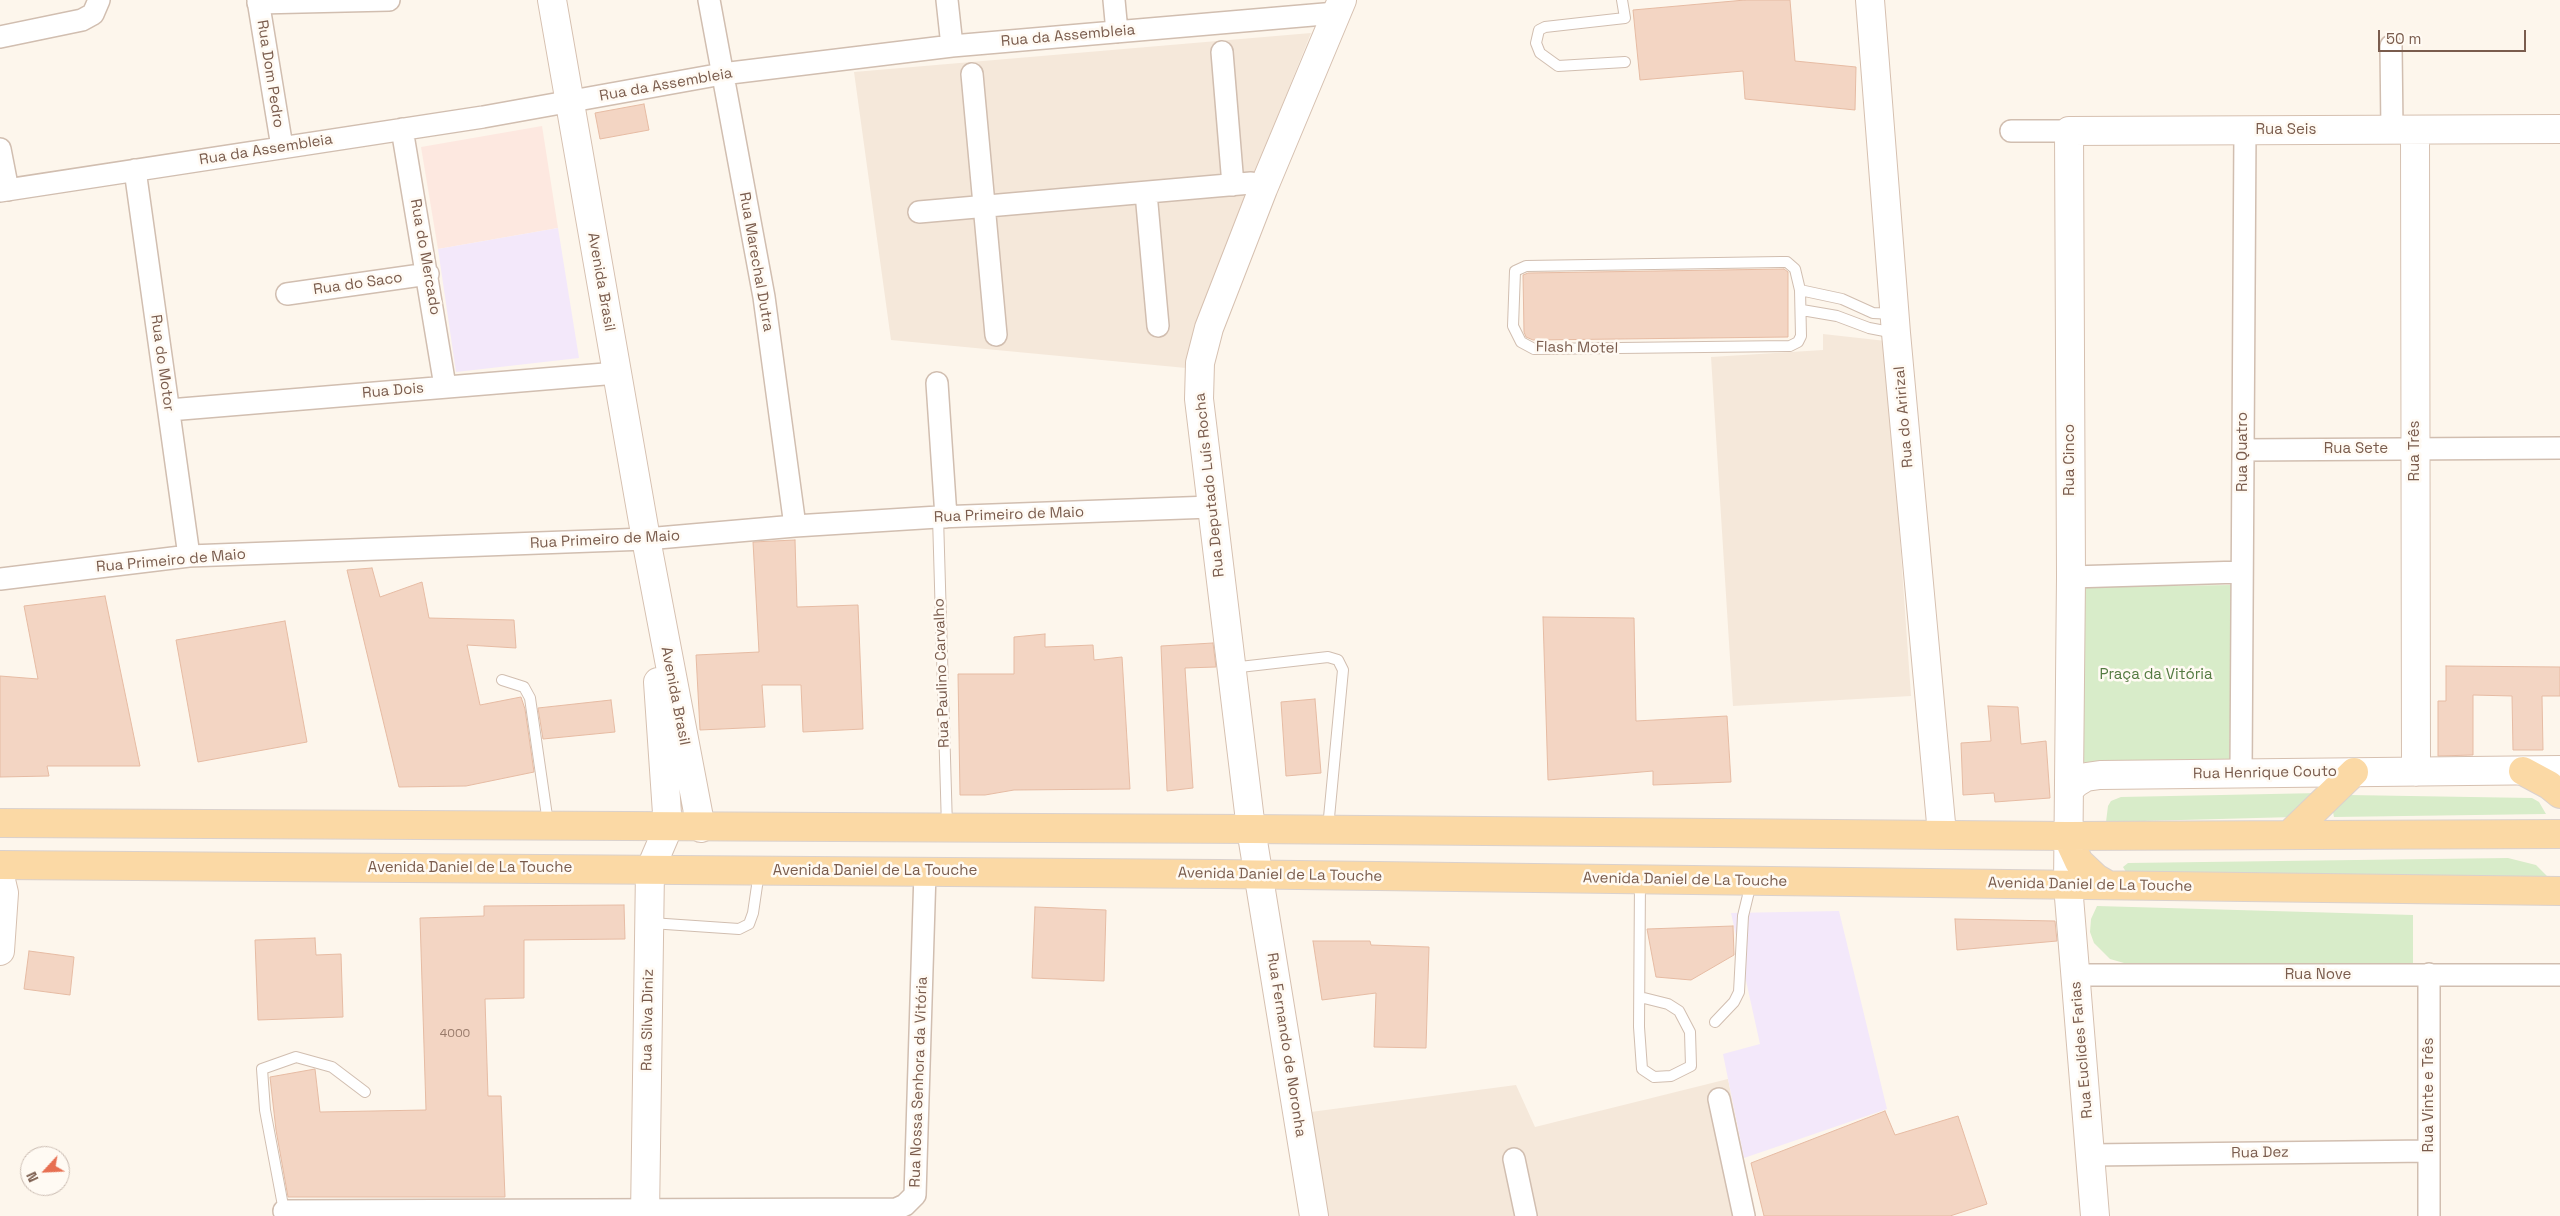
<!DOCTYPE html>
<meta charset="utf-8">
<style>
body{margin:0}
#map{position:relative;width:2560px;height:1216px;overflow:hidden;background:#fdf6ec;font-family:"Space Grotesk",sans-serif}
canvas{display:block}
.north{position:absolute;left:20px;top:1146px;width:50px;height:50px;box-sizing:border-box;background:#fffaf3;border:1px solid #cabbb1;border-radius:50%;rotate:245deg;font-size:14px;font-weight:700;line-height:20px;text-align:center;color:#7a5c4d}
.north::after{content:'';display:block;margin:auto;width:18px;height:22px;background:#e76f51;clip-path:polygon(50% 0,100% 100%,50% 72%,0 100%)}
.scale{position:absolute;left:2378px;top:30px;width:148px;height:22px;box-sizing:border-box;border:2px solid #7a5c4d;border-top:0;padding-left:6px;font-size:15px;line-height:18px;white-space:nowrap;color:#7a5c4d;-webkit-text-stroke:4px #fffaf3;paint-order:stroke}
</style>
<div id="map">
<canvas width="2560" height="1216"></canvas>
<div class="north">N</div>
<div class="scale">50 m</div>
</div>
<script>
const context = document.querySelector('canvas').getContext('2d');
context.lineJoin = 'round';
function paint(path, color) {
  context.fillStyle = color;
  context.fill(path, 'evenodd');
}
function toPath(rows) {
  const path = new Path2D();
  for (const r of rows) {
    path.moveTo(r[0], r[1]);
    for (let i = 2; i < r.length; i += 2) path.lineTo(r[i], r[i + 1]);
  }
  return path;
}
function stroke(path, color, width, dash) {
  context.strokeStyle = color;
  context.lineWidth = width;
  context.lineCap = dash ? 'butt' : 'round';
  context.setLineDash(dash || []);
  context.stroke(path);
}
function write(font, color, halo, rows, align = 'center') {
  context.font = font + ' "Space Grotesk",sans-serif';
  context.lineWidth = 5;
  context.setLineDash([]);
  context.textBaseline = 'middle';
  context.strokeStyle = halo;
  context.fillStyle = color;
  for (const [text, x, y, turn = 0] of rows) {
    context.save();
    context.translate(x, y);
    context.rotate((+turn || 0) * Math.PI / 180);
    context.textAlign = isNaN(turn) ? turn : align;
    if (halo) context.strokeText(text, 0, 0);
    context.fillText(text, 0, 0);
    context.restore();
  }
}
const residential = toPath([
 [1311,33,1251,183,1190,348,1186,368,891,340,854,72],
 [1823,334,1886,341,1911,696,1733,706,1711,357,1823,350],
 [1728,1079,1755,1216,1320,1216,1303,1113,1516,1085,1535,1127]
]);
const commercial = toPath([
 [542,126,558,228,438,249,421,147]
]);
const education = toPath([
 [558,228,579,358,456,372,438,249],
 [1839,911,1887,1109,1744,1158,1723,1054,1760,1044,1731,913]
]);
const green = toPath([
 [2233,585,2229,764,2081,762,2079,587],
 [2321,793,2294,817,2106,822,2108,806,2111,801,2121,797],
 [2349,795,2532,798,2539,802,2546,814,2334,817,2333,812],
 [2508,858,2536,865,2550,879,2126,872,2123,867,2128,863],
 [2097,906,2413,915,2413,964,2124,963,2110,959,2094,943,2090,932,2091,919]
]);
const building = toPath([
 [1745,0,1790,0,1795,61,1856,67,1855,110,1745,99,1743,71,1640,80,1633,10,1745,0],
 [644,104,649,130,600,139,595,113,644,104],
 [1784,269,1788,272,1788,337,1533,340,1526,337,1524,332,1523,275,1528,273,1784,269],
 [795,540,797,607,858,605,863,729,803,732,801,685,762,685,765,727,700,730,696,655,759,652,753,542,795,540],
 [372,568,380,597,422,582,429,618,514,620,516,648,467,645,480,705,521,697,525,709,534,772,466,786,399,787,347,570,372,568],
 [105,596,140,766,47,766,49,776,0,777,0,676,38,679,24,606,105,596],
 [1543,617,1634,618,1636,721,1727,716,1731,782,1653,785,1653,771,1548,780,1543,617],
 [285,621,307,742,198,762,176,640,285,621],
 [1045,634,1045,647,1093,645,1094,660,1122,657,1130,789,1014,790,985,795,960,795,958,674,1014,674,1014,637,1045,634],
 [1213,643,1216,667,1185,668,1193,788,1167,791,1161,646,1213,643],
 [2446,666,2560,667,2560,696,2542,696,2543,750,2513,750,2512,696,2473,695,2473,755,2438,756,2438,701,2446,701,2446,666],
 [1315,699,1321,773,1286,776,1281,702,1315,699],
 [611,700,615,732,543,739,538,708,611,700],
 [1988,706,2018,707,2021,744,2046,741,2050,798,1995,802,1994,793,1963,795,1961,743,1991,741,1988,706],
 [624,905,625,939,524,940,524,998,485,999,488,1096,501,1096,505,1197,288,1197,276,1130,270,1077,315,1069,320,1112,426,1110,420,918,484,916,484,906,624,905],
 [1035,907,1106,910,1104,981,1032,978,1035,907],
 [1955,919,2055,921,2057,941,1957,950,1955,919],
 [1733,926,1734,955,1691,980,1656,977,1647,929,1733,926],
 [315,938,316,955,341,954,343,1017,258,1020,255,940,315,938],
 [1313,941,1370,941,1371,945,1429,947,1426,1048,1374,1047,1376,993,1322,1000,1313,941],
 [29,951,74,957,70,995,24,989,29,951],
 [1885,1111,1895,1135,1958,1116,1987,1204,1950,1216,1764,1216,1751,1163,1885,1111]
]);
const lane = toPath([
 [1622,0,1625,18,1545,27,1539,30,1536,43,1540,53,1558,66,1625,62],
 [1781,262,1787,262,1795,269,1800,290,1801,336,1798,342,1790,346,1534,349,1521,342,1513,326,1515,271,1526,266,1781,262],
 [1800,290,1842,299,1873,313,1894,314],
 [1802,310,1837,316,1869,328,1895,333],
 [938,517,947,827],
 [1231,668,1328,657,1338,660,1343,670,1328,828],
 [502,680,524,687,530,698,548,823],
 [651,923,739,929,749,924,753,913,759,872],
 [1640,997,1668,1004,1679,1011,1690,1032,1691,1066,1671,1076,1654,1077,1642,1069,1639,1027,1640,880],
 [1715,1022,1734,1002,1739,992,1743,916,1751,883],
 [284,1211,265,1110,262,1069,296,1057,332,1067,365,1092]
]);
const street = toPath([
 [258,0,282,147],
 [709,0,764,297,795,526],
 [947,0,952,46],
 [1114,0,1117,32],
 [258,3,389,0],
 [0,37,82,20,93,14,99,0],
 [2391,46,2392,130],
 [1222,52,1233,185],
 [972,74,996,335],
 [402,129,445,386],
 [2011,131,2069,131],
 [0,149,8,190],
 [135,170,189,556],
 [0,191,483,117,722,74,952,46,1336,13],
 [1146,193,1158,326],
 [919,212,1251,183,1263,189],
 [287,294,428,274],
 [937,383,946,517],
 [169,410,617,373],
 [2243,450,2560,448],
 [2071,577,2242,572],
 [0,579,189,556,646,539,795,526,938,517,1211,507],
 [2241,773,2245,130],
 [2429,974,2429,1216],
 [2075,975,2560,975],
 [1719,1099,1744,1216],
 [2090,1155,2429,1151],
 [1514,1159,1526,1216],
 [284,1211,896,1209,905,1205,915,1195,925,872]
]);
const secondary = toPath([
 [552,0,646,539,701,828],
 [1870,0,1896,333,1942,834],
 [2415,130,2416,772],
 [2069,790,2076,783,2086,777,2100,775,2560,770],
 [0,876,4,893,0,951],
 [645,1216,650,870,668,828,658,682],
 [1314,1216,1251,829,1199,399,1200,363,1209,328,1263,189,1342,0],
 [2095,1216,2068,885,2071,577,2069,131,2560,129]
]);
const primary = toPath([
 [2523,771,2549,785,2560,794],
 [0,823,1251,829,2067,836,2560,834],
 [2290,834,2354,772],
 [2067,836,2079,862,2096,878,2108,885],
 [0,865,1219,874,2560,891]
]);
const numberNames = [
 ["4000",455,1034]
];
const streetNames = [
 ["Rua da Assembleia",1068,36,-5],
 ["Rua Dom Pedro",270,74,81],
 ["Rua da Assembleia",666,85,-10],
 ["Rua Seis",2286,130],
 ["Rua da Assembleia",266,150,-9],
 ["Rua do Mercado",425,257,80],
 ["Rua Marechal Dutra",756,262,80],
 ["Avenida Brasil",601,282,80],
 ["Rua do Saco",358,284,-8],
 ["Flash Motel",1577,348,1],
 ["Rua do Motor",162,363,82],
 ["Rua Dois",393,391,-5],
 ["Rua do Aririzal",1904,417,-95],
 ["Rua Sete",2356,449],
 ["Rua Três",2415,451,-90],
 ["Rua Quatro",2243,452,-90],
 ["Rua Cinco",2070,460,-90],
 ["Rua Deputado Luís Rocha",1210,485,-96],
 ["Rua Primeiro de Maio",1009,515,-2],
 ["Rua Primeiro de Maio",605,540,-3],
 ["Rua Primeiro de Maio",171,561,-5],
 ["Rua Paulino Carvalho",942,673,-92],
 ["Avenida Brasil",675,696,79],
 ["Rua Henrique Couto",2265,773,-1],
 ["Avenida Daniel de La Touche",470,868],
 ["Avenida Daniel de La Touche",875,871],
 ["Avenida Daniel de La Touche",1280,875,1],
 ["Avenida Daniel de La Touche",1685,880,1],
 ["Avenida Daniel de La Touche",2090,885,1],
 ["Rua Nove",2318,975],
 ["Rua Silva Diniz",648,1020,-89],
 ["Rua Fernando de Noronha",1286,1045,81],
 ["Rua Euclídes Farias",2082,1050,-95],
 ["Rua Nossa Senhora da Vitória",919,1082,-88],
 ["Rua Vinte e Três",2429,1095,-90],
 ["Rua Dez",2260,1153,-1]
];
const parkNames = [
 ["Praça da Vitória",2156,675]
];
paint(residential, '#f5e8da');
paint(commercial, '#fde8e0');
paint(education, '#f3e8fa');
paint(green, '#d8ecc9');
paint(building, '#f3d5c3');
stroke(building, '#e6bba3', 1);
stroke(lane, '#d1beb0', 12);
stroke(street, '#d1beb0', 24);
stroke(secondary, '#d6c0b0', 30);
stroke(primary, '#dad1cd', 30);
stroke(lane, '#fff', 10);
stroke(street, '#fff', 21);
stroke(secondary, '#fff', 28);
stroke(primary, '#fbd9a5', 28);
write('12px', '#987a6a', null, numberNames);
write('15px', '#7a5c4d', '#fffaf3', streetNames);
write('15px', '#537a41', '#fffaf3', parkNames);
</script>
